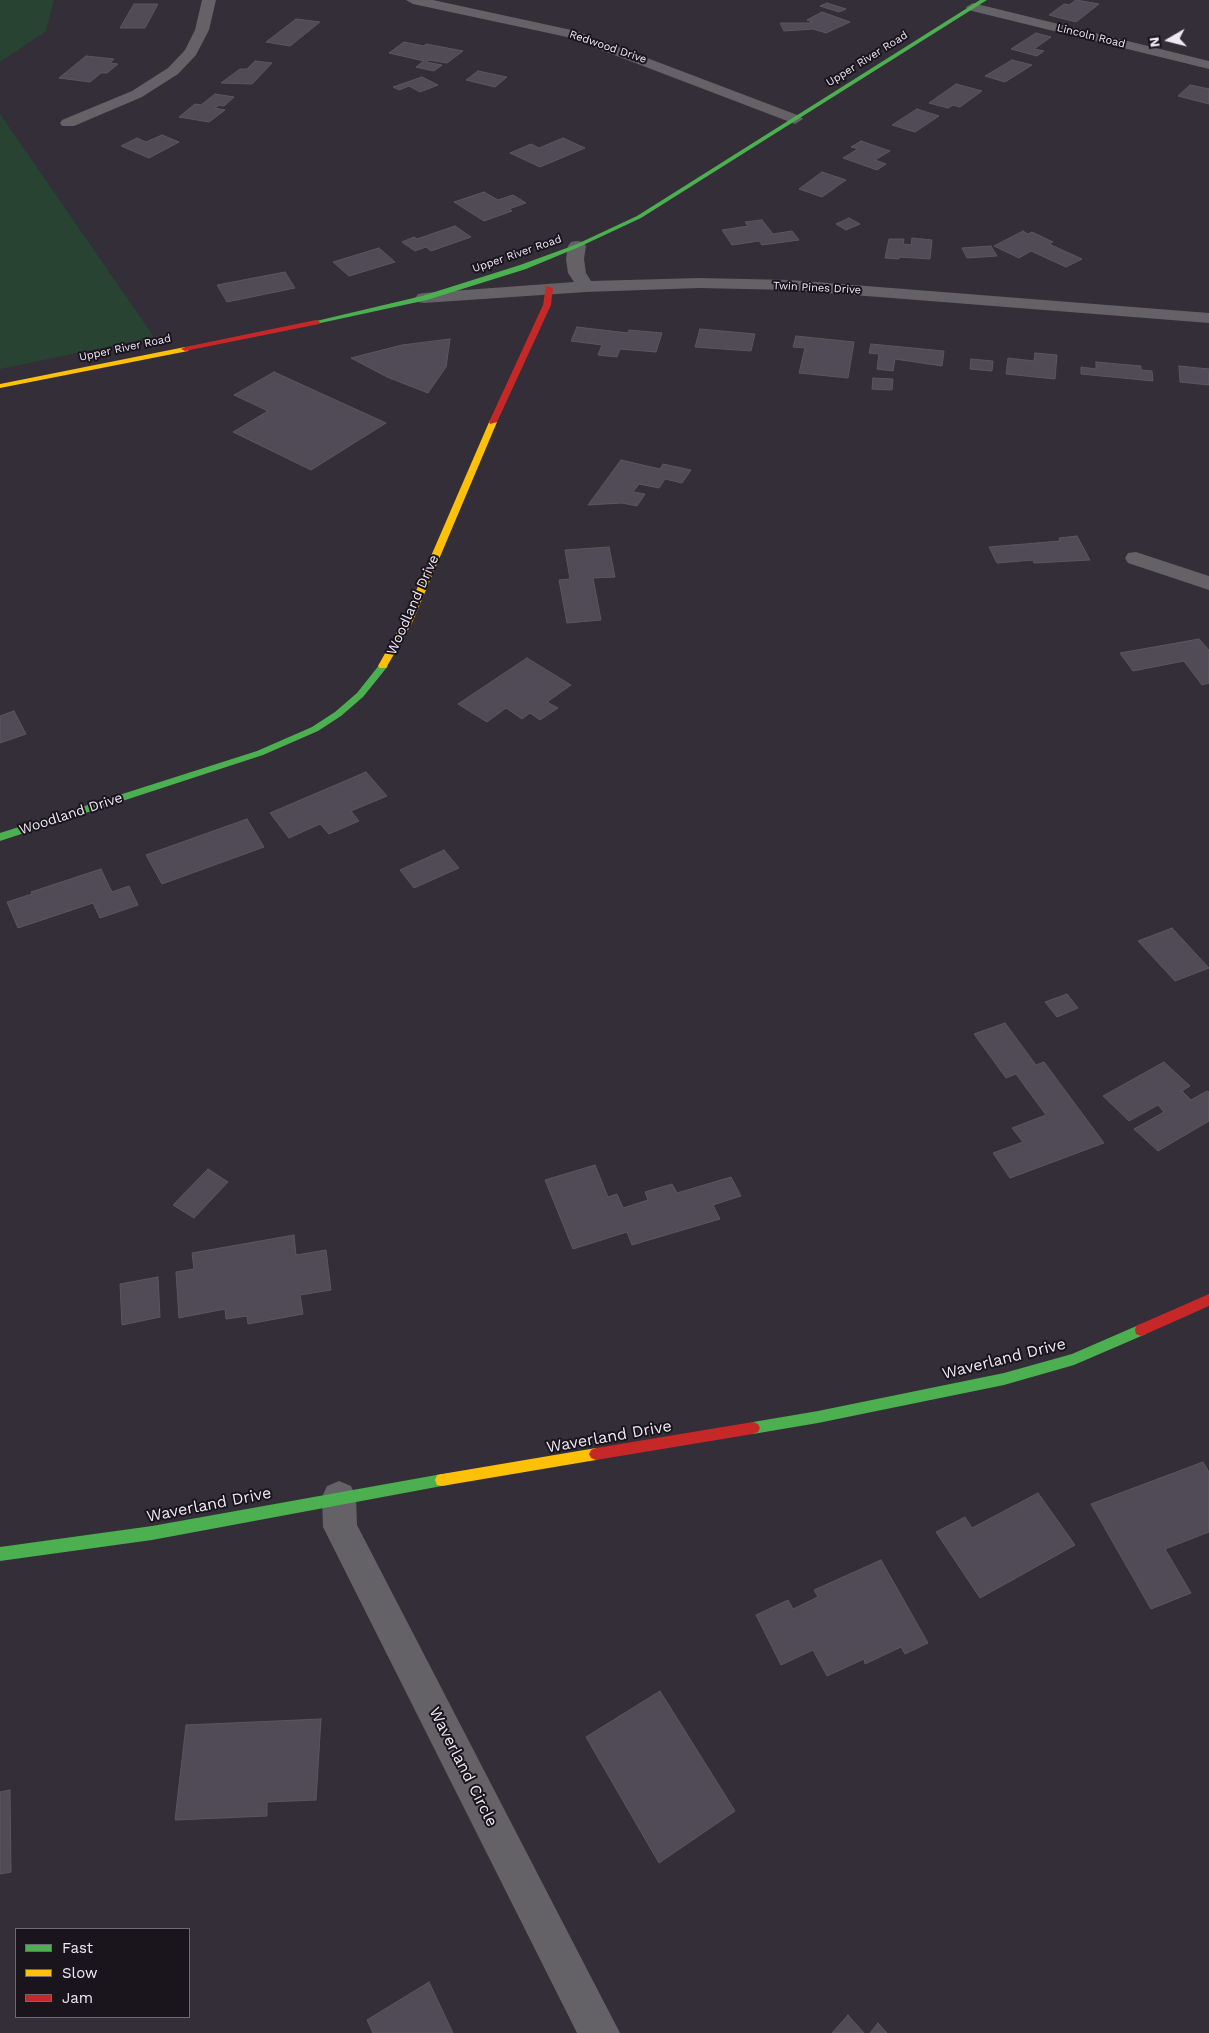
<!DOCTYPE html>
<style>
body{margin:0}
#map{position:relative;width:1209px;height:2033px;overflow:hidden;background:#332e38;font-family:"Work Sans",sans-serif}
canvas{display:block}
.legend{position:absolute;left:15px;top:1928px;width:175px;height:90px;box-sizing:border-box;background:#1a151d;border:1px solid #6f6973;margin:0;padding:6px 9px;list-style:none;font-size:15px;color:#efe8f5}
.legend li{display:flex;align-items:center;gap:10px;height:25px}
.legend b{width:25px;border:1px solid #6f6973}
.north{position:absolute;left:1144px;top:15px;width:50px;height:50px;-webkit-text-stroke:4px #1a151d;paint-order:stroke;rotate:262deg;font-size:14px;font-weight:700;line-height:20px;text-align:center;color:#efe8f5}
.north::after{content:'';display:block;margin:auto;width:18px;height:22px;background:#efe8f5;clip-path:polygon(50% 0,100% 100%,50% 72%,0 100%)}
</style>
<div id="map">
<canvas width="1209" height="2033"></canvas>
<ul class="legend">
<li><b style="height:6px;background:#4caf50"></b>Fast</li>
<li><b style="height:6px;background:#ffc107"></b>Slow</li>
<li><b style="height:6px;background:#c62828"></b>Jam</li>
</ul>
<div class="north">N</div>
</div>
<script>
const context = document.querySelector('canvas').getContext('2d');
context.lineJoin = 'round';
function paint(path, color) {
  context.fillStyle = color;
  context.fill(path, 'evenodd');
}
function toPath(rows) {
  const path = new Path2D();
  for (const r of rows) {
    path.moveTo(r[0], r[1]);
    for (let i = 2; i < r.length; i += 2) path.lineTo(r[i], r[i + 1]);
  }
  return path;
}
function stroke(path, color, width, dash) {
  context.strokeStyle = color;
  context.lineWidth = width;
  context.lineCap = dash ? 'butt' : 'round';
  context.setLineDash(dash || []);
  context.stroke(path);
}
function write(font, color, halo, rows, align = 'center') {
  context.font = font + ' "Work Sans",sans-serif';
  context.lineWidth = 4;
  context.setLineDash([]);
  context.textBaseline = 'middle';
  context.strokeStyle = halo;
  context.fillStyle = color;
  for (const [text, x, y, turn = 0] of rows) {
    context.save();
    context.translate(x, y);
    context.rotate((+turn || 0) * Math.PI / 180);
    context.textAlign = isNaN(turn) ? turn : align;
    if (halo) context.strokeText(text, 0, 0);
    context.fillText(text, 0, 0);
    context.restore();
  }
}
const green = toPath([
 [0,0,54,0,46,31,0,62],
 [0,114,154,337,0,369]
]);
const building = toPath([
 [1076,0,1099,4,1076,22,1049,15,1064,4,1069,5,1076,0],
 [827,3,846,9,839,12,820,6,827,3],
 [134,4,158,4,145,28,120,28,134,4],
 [822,12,850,22,826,33,813,29,784,31,780,23,809,23,813,22,807,20,822,12],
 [296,19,320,22,290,46,266,42,296,19],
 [1036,33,1051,37,1034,49,1044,51,1037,56,1011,49,1036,33],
 [404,42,424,46,426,44,463,51,447,63,429,60,426,62,442,65,434,71,416,67,424,61,389,53,404,42],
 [86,56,114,59,110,63,118,64,107,73,101,73,90,82,59,78,86,56],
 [1012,60,1032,65,1005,82,985,76,1012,60],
 [255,61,272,63,252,84,221,83,240,69,247,69,255,61],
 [478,71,507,77,495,87,466,80,478,71],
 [422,77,438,85,420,92,409,86,399,90,393,87,422,77],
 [956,84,982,91,960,107,953,105,948,108,929,103,956,84],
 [1190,85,1209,89,1209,104,1178,96,1190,85],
 [215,94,234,97,224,106,219,105,215,108,225,110,209,122,179,117,195,104,201,105,215,94],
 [917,109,939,116,915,132,892,125,917,109],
 [162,135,179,142,149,158,121,146,137,138,146,142,162,135],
 [563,138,585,148,540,167,510,153,531,144,539,148,563,138],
 [861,141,890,151,875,160,886,164,877,170,843,158,858,149,851,147,861,141],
 [822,172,846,180,822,197,799,189,822,172],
 [484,192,498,200,513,195,526,203,509,209,512,211,484,221,454,202,484,192],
 [849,218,860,224,846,230,836,224,849,218],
 [762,220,773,234,792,231,799,240,762,245,759,241,732,245,722,230,748,226,745,222,762,220],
 [455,226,471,237,431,251,426,247,415,251,402,242,414,237,417,239,455,226],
 [1023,231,1028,234,1032,232,1053,242,1049,244,1082,259,1066,267,1031,251,1019,258,994,246,1023,231],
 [912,238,932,240,930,259,899,257,899,259,885,258,889,239,904,239,903,244,911,245,912,238],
 [991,246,997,256,967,258,962,248,991,246],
 [379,248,395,262,349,276,333,262,379,248],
 [285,272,295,288,227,302,217,285,285,272],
 [577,327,628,333,629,330,662,333,656,352,620,349,617,357,598,355,602,345,571,341,577,327],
 [700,329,755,334,751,351,695,347,700,329],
 [796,336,854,342,848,378,799,373,805,348,793,347,796,336],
 [450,339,446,367,428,393,387,377,351,358,402,345,450,339],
 [871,344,944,351,942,366,895,359,893,371,877,369,879,354,869,353,871,344],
 [1035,353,1057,355,1055,379,1006,374,1008,358,1034,361,1035,353],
 [971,359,993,361,992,371,970,369,971,359],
 [1096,362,1141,366,1141,370,1152,371,1153,381,1081,374,1081,367,1096,369,1096,362],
 [1179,366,1209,369,1209,385,1180,382,1179,366],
 [274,372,386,423,311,470,233,432,268,411,234,395,274,372],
 [873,378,893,379,892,390,872,389,873,378],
 [621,460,660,469,663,464,691,470,682,483,665,479,659,488,639,484,633,492,645,494,637,506,622,503,588,505,621,460],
 [1077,536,1090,560,1034,563,1033,560,997,563,989,547,1060,541,1059,538,1077,536],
 [609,547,615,577,593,578,601,620,567,623,559,580,570,579,565,550,609,547],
 [1199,639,1209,650,1209,683,1202,685,1184,661,1133,671,1120,653,1199,639],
 [527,658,571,685,547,702,558,708,540,720,530,713,522,719,506,708,487,722,458,704,527,658],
 [14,711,26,734,0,743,0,716,14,711],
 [366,772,387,796,351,811,359,821,329,834,320,824,289,838,270,813,366,772],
 [247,819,264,847,162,884,146,855,247,819],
 [444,850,459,868,414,888,400,870,444,850],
 [101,869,112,892,129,886,138,905,100,918,93,903,18,928,7,902,32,894,31,892,101,869],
 [1172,928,1209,968,1175,981,1138,941,1172,928],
 [1067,994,1078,1008,1057,1017,1045,1002,1067,994],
 [1005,1023,1036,1065,1044,1062,1104,1143,1010,1178,993,1153,1023,1142,1012,1128,1046,1115,1016,1074,1006,1078,974,1034,1005,1023],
 [1164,1062,1190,1086,1182,1091,1191,1100,1207,1091,1209,1092,1209,1121,1158,1151,1134,1129,1164,1112,1158,1105,1129,1121,1103,1096,1164,1062],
 [595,1165,608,1197,617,1194,623,1208,648,1200,645,1192,672,1184,677,1193,731,1177,741,1196,713,1205,720,1219,632,1245,627,1232,573,1249,545,1180,595,1165],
 [208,1169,228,1182,194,1218,173,1205,208,1169],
 [294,1235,296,1255,326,1250,331,1290,300,1295,303,1314,248,1324,247,1316,226,1319,225,1309,179,1318,176,1272,194,1269,192,1253,294,1235],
 [158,1277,160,1317,122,1325,120,1284,158,1277],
 [1203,1462,1209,1472,1209,1532,1165,1549,1191,1593,1151,1609,1091,1504,1203,1462],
 [1038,1493,1075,1545,980,1598,936,1532,965,1517,972,1528,1038,1493],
 [881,1560,928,1643,905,1654,901,1647,865,1664,864,1659,827,1676,813,1650,781,1665,756,1615,788,1600,793,1609,818,1597,814,1590,881,1560],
 [660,1691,735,1811,659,1863,586,1737,660,1691],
 [321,1719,316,1800,267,1802,267,1816,175,1820,186,1725,321,1719],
 [10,1790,11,1872,0,1874,0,1792,10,1790],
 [429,1982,453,2033,373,2033,367,2020,429,1982],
 [848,2015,864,2033,832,2033,848,2015],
 [878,2023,887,2033,870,2033,878,2023]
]);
const street = toPath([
 [202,0,216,0,209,30,196,55,178,74,142,97,74,126,62,126,60,123,62,120,132,91,168,68,185,50,195,30,202,0],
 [406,0,433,0,576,31,800,116,803,119,795,124,790,122,567,37,413,4,406,0],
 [973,3,1209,61,1209,69,968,10,966,7,973,3],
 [577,241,583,242,586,246,584,259,586,273,591,281,699,278,790,280,1209,313,1209,323,790,290,699,288,586,292,424,303,418,302,415,298,418,294,424,293,574,282,568,273,566,259,568,246,571,242,577,241],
 [1136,552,1209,576,1209,590,1128,563,1125,558,1128,553,1136,552],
 [339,1481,351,1486,356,1497,357,1525,620,2033,577,2033,323,1527,322,1497,327,1486,339,1481]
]);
const fast = toPath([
 [980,0,987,0,641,218,579,247,526,269,427,300,316,324,312,322,422,296,520,265,575,245,637,216,980,0],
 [383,663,388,666,363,697,341,716,318,731,263,755,0,841,0,833,257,751,312,727,335,712,357,693,380,664,383,663],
 [1141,1324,1146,1326,1147,1330,1146,1334,1074,1365,1004,1385,818,1423,753,1434,748,1432,746,1428,748,1424,753,1422,818,1411,1004,1373,1072,1354,1141,1324],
 [442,1474,447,1475,449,1480,447,1485,442,1486,152,1540,0,1561,0,1547,152,1526,442,1474]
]);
const slow = toPath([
 [185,347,189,349,188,351,0,388,0,384,185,347],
 [490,420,497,422,412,623,386,668,380,668,378,666,402,623,490,420],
 [596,1448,601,1450,603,1454,601,1458,596,1460,442,1486,437,1485,435,1480,437,1475,442,1474,596,1448]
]);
const jam = toPath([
 [546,286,553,288,551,305,497,422,490,424,489,422,543,305,546,286],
 [316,320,320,322,319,324,185,351,181,349,185,347,316,320],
 [1209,1294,1209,1306,1146,1334,1141,1336,1136,1334,1135,1330,1136,1326,1209,1294],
 [753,1422,758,1424,760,1428,758,1432,753,1434,596,1460,591,1458,589,1454,591,1450,596,1448,753,1422]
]);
const farStreetnames = [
 ["Lincoln Road",1091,36,14],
 ["Redwood Drive",608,47,19],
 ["Upper River Road",867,59,-32],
 ["Upper River Road",517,254,-19],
 ["Twin Pines Drive",817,288,3],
 ["Upper River Road",125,348,-12]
];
const streetNames = [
 ["Woodland Drive",413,605,-66],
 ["Woodland Drive",71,814,-18]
];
const nearStreetnames = [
 ["Waverland Drive",1004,1359,-14],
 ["Waverland Drive",609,1437,-10],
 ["Waverland Drive",209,1505,-11],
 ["Waverland Circle",463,1767,63]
];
paint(green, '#284332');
paint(building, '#514a57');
stroke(building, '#5b5760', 1);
paint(street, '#646266');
paint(fast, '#4caf50');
paint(slow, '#ffc107');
paint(jam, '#c62828');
write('11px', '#efe8f5', '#1a151d', farStreetnames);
write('14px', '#efe8f5', '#1a151d', streetNames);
write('16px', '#efe8f5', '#1a151d', nearStreetnames);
</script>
